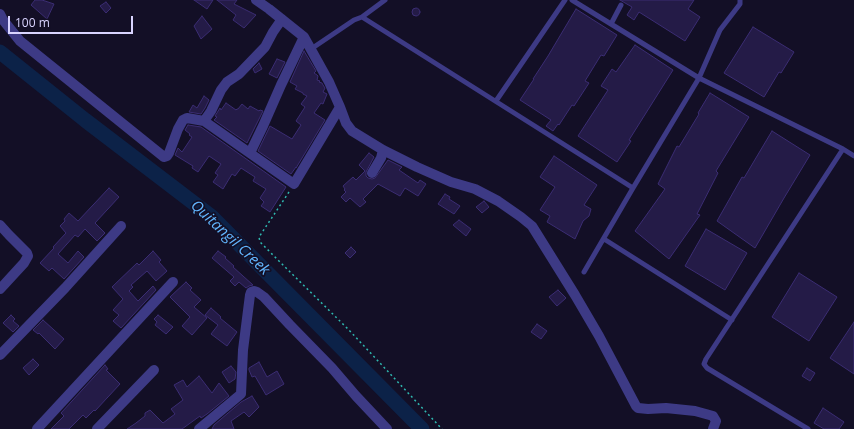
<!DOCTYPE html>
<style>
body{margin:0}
#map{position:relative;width:854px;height:429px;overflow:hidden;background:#130f26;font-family:"Open Sans",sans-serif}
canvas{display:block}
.scale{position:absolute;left:8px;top:16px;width:125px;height:18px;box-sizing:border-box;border:2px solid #d9d4ff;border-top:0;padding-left:5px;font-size:12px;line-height:14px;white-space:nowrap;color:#d9d4ff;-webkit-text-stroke:3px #130f26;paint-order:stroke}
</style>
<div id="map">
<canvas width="854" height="429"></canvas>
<div class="scale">100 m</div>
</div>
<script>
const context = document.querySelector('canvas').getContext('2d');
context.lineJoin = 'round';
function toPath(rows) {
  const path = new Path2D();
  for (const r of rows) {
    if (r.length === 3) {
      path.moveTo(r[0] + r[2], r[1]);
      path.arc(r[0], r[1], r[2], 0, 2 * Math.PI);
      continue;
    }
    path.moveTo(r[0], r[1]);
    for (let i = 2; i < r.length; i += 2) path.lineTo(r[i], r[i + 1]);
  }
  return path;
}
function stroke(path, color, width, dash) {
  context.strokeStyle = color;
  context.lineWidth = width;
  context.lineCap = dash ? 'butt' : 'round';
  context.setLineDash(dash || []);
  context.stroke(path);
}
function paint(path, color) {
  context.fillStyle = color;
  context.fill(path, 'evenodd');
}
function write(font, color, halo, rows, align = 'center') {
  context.font = font + ' "Open Sans",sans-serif';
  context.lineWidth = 3.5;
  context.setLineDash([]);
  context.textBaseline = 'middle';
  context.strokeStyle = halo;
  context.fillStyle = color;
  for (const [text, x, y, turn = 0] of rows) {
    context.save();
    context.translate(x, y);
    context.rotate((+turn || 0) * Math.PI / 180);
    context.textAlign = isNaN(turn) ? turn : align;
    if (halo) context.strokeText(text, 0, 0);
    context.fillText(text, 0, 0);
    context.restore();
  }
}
const river = toPath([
 [0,52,85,120,212,217,422,429]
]);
const building = toPath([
 [35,0,42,0,54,4,47,19,31,5,35,0],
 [194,0,213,0,207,9,194,0],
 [217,0,237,0,234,4,256,15,244,28,233,20,236,15,217,0],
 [620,0,694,0,688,9,700,17,685,41,639,12,634,20,627,15,632,7,620,0],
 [106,2,111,8,106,13,100,6,106,2],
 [416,12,4],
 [576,9,617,35,604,56,601,55,585,81,589,83,574,106,572,105,559,125,558,124,553,131,546,126,551,120,520,100,534,79,533,79,548,56,576,9],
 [202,16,212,29,201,39,194,26,202,16],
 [753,27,794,52,781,73,779,72,764,97,724,73,753,27],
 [635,45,673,70,629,140,631,141,617,162,578,136,608,90,601,86,612,69,616,72,635,45],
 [304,51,316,71,314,73,317,75,318,76,317,80,320,81,319,82,322,83,323,85,325,88,323,92,327,94,323,104,321,103,314,113,325,120,296,168,296,167,291,174,258,151,270,126,292,139,301,125,296,121,305,107,301,104,307,96,303,94,303,93,295,89,297,86,290,82,304,51],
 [277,59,285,62,277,78,269,74,277,59],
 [259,63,262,69,255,73,253,69,259,63],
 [710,93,749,117,716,171,718,173,697,214,700,215,669,259,635,231,665,189,658,184,677,146,679,147,699,114,698,113,710,93],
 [204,96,209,100,205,108,201,114,189,112,193,105,197,108,204,96],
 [226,103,236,110,237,109,238,109,242,104,248,109,250,106,259,111,260,110,263,111,247,143,214,120,217,117,215,116,220,108,221,110,226,103],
 [188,125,201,127,286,187,270,212,261,206,264,202,260,198,266,189,253,181,255,177,241,168,235,176,232,174,223,189,213,182,218,175,215,173,221,164,209,156,198,172,192,168,193,166,175,155,178,148,182,152,192,137,189,135,190,134,185,130,188,125],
 [772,131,810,155,784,198,755,248,717,221,742,177,744,178,772,131],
 [369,153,374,157,366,172,366,176,368,178,372,179,375,178,388,160,402,167,399,170,418,183,420,180,426,184,418,196,405,188,400,196,378,184,363,199,366,202,360,207,350,198,346,202,341,197,346,192,344,190,345,189,343,186,353,177,356,180,365,171,359,165,369,153],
 [554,156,597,185,584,205,591,209,589,216,583,221,575,239,547,222,550,216,540,210,555,187,540,177,554,156],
 [109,188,119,197,95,223,105,233,97,241,85,229,78,237,75,235,58,254,68,263,78,251,84,257,64,279,52,268,49,271,40,263,54,248,53,247,66,233,60,226,65,221,64,219,69,213,78,221,109,188],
 [445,194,450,197,449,199,460,206,454,214,438,204,445,194],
 [484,201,489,207,482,213,476,207,484,201],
 [459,220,471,229,466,236,453,225,459,220],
 [706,229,747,253,725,290,685,266,706,229],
 [351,247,356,252,350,258,345,253,351,247],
 [153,251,161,260,159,262,167,271,156,281,147,271,131,285,133,287,129,291,138,301,153,286,156,290,121,328,113,321,119,315,113,310,123,299,112,287,137,263,139,265,153,251],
 [218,251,226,257,225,258,234,266,233,267,253,285,249,286,246,288,239,282,235,286,230,281,234,277,212,258,218,251],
 [799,273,837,297,809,341,772,317,799,273],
 [186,282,192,288,190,290,201,300,194,307,207,318,192,335,182,326,190,317,170,297,186,282],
 [558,290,566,298,557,306,549,297,558,290],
 [211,308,221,317,220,318,237,332,227,346,211,334,218,325,205,315,211,308],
 [11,315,15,319,13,321,19,326,13,332,3,323,11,315],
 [158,315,173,327,166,334,155,325,157,322,154,319,158,315],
 [43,320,64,339,55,349,39,333,38,334,33,330,43,320],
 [854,322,854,374,830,358,854,322],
 [537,324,547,331,541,339,531,332,537,324],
 [33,359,39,365,29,375,23,368,33,359],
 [259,362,267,377,277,371,284,384,266,395,255,376,252,377,249,370,249,368,259,362],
 [105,365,108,369,106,370,120,384,95,411,94,410,86,418,83,415,69,429,51,429,64,416,61,413,105,365],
 [231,366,236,372,235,379,229,383,222,372,231,366],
 [807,368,815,373,810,381,802,376,807,368],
 [199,376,212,393,219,383,229,396,207,414,201,418,200,416,182,429,127,429,136,423,145,416,145,413,150,410,163,423,175,414,171,409,183,400,174,385,183,380,187,387,199,376],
 [252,396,259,407,249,417,244,412,231,421,234,429,212,429,214,425,241,402,252,396],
 [823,408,844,422,839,429,824,429,814,423,823,408]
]);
const path = toPath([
 [289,192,259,237,260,242,284,266,348,329,442,429]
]);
const service = toPath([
 [572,0,611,24,699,78,843,149,854,156],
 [362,17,385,0],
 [611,24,621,5],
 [311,49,354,20,362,17,633,188],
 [496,101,565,0],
 [604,239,732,320],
 [584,272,633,188,699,78,720,30,740,4,740,0],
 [808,429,707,368,704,364,706,359,843,149]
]);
const minor = toPath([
 [256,0,269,9,304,37,329,82,340,107,346,123,352,131,383,150,417,167,451,182,475,189,498,201,521,217,532,226,575,295,599,336,636,406,638,408,648,409,666,408,695,411,713,416,716,421,713,429],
 [0,14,3,20,20,41,164,157,167,156,169,153,178,129,183,120,187,118,204,121],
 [282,19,273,32,265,47,239,74,227,82,221,90,211,111,204,121,294,184,340,107],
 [250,153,263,126,281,85,304,37],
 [372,173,381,158,383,150],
 [0,225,9,235,27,253,28,256,24,263,0,289],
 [0,355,65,288,121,226],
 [37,429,173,282],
 [97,429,154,370],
 [199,429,241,394,243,350,250,295,251,292,254,291,257,292,264,297,290,325,332,368,356,396,387,429]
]);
const waterNames = [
 ["Quitangil Creek",230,238,43]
];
stroke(river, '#0c2248', 15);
paint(building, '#241b47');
stroke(building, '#3b2d73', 1);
stroke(path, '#2fb8b0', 1.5, [2, 3]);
stroke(service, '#3d3a85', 5);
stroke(minor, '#3d3a85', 10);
write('italic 15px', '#62b6ff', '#130f26', waterNames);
</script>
